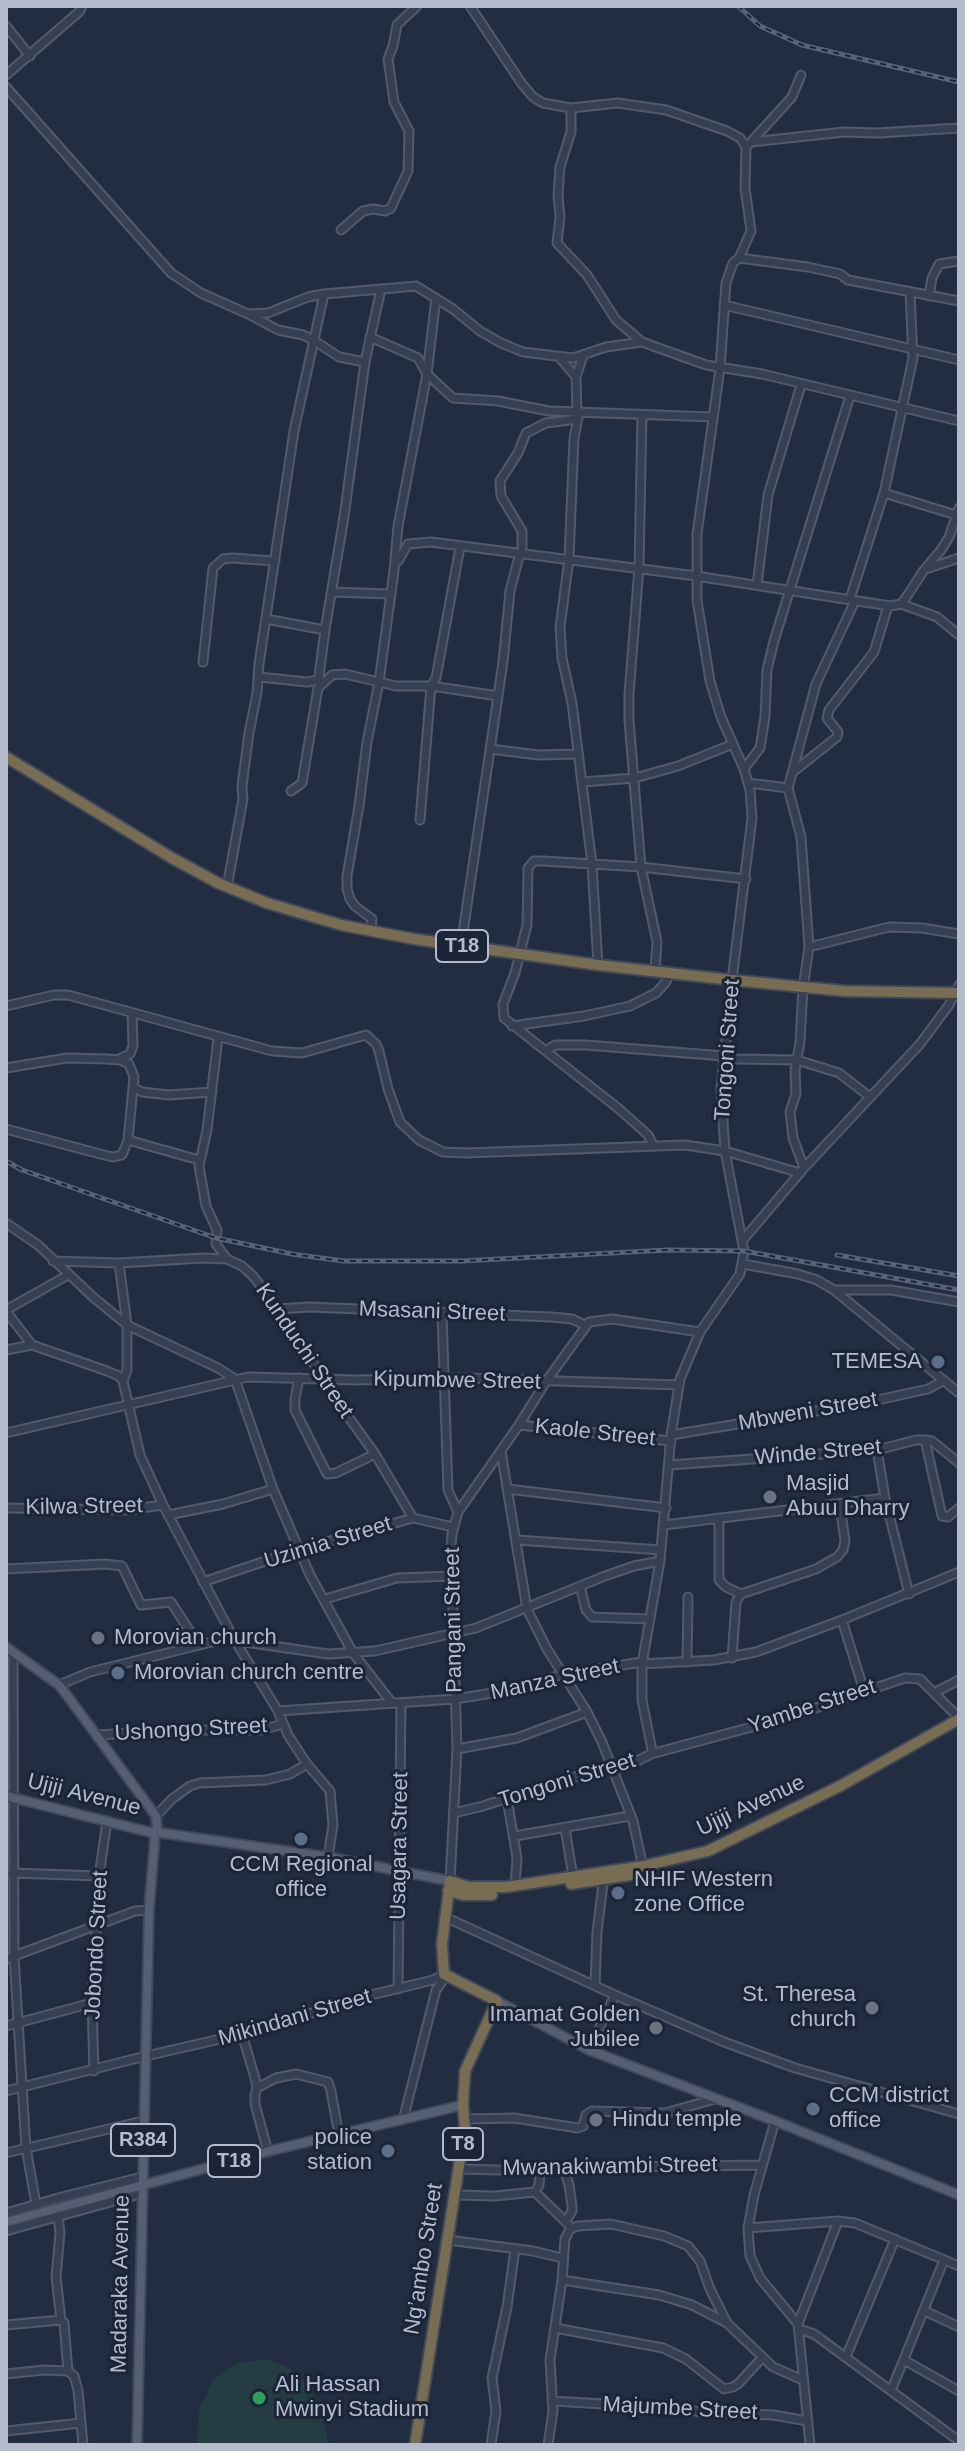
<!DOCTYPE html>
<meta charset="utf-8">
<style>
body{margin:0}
#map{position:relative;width:965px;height:2451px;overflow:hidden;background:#222d42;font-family:Helvetica,sans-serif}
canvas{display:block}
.frame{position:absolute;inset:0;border:8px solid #b3bbcc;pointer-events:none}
</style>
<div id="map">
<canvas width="965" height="2451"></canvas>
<div class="frame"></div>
</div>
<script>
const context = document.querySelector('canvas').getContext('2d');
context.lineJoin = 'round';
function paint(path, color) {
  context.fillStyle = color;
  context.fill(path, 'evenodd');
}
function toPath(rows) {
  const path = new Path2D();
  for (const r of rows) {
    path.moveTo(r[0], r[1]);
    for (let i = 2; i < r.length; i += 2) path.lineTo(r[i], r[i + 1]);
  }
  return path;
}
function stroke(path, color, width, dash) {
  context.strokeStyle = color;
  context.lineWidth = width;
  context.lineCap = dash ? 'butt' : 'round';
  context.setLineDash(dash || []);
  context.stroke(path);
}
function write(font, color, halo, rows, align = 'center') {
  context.font = font + ' Helvetica,sans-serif';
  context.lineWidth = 6;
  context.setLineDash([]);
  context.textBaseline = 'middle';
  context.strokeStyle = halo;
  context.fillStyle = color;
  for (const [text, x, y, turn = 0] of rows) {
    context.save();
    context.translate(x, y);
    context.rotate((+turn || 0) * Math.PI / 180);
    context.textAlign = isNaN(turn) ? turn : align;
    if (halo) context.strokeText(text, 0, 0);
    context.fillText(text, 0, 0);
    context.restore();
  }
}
const green = toPath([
 [265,2359,290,2368,306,2382,320,2405,329,2445,198,2445,197,2431,200,2407,213,2380,237,2363]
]);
const minor = toPath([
 [6,26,30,56],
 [6,75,80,11,82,6],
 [6,87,171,273,201,293,248,314,268,313,308,297,324,294,416,286,453,309,480,331,501,343,523,352,573,358,606,347,642,342,706,365,762,374,959,421],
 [571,108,571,132,560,167,558,195,560,217,557,243,587,275,616,320,642,342],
 [751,142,792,97,801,75],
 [746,147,751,142,844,132,878,133,959,128],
 [341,230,363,211,373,209,385,211,391,208,408,171,409,131,394,102,388,59,393,46,397,25,417,6],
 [739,258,808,267,840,274,848,280,959,301],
 [929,296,932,278,939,264,959,261],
 [724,305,959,360],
 [250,315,278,330,303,335,315,341,339,357,365,362],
 [370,337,418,358,427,374,453,398,498,401,549,411,712,417],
 [560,358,576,377],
 [577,413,576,377,583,356],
 [579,413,574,438,569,559,560,627,562,658,572,703,592,864,598,965],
 [642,415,639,568,629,694,629,720,641,867,657,942,655,970],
 [884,493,956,515],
 [522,553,522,531,501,496,500,481,518,453,526,433,546,423,577,419],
 [398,561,408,544,431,542,696,576,890,606,901,604,905,599,924,570,941,550,949,537,959,508],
 [926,569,959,558],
 [757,585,768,495,801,385],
 [332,592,389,594],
 [850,599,884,493,913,358,910,293],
 [901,604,937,617,959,635],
 [266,619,325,630],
 [203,662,213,568,223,559,232,558,275,561],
 [259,677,307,682,319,680],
 [321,683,319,676,325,630,344,517,365,362,381,289],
 [490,749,538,755,578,754],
 [744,769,760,748,765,717,767,670,774,641,850,396],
 [793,772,837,737,838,732,827,718,829,710,874,652,888,606],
 [582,782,635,778,678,766,733,744],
 [748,783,788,788],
 [291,791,302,783,318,688,332,675,345,674,396,686,431,686,498,696],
 [420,820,431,686,436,678,460,547],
 [227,887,243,799,242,786,249,733,257,693,259,664,294,431,324,294],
 [371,932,372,919,355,906,350,899,347,889,347,876,359,806,367,742,379,682,394,571,398,526,427,374,436,298],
 [461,946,503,662,510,591,520,553],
 [809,947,889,927,922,928,959,934],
 [6,1006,54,995,68,995,272,1051,302,1053,366,1035,376,1044,379,1051,388,1089,400,1122,419,1140,443,1152,466,1153,685,1145,725,1151,800,1173],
 [512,1026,584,1016,630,1006,656,993,666,982,669,972],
 [218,1038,207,1130,199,1166,206,1206,217,1230,216,1244,227,1259],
 [546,1051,555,1045,586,1045,724,1056,737,1059,797,1060,839,1073,870,1097],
 [119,1059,130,1054,133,1046,132,1013],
 [6,1068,67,1058,107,1059,120,1060,129,1064,134,1077,128,1140,122,1155,113,1157,104,1155,6,1129],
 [133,1087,142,1092,169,1095,212,1092],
 [128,1140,199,1160],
 [653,1145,648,1135,619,1109,504,1018,503,1004,515,973,527,925,528,868,534,861,543,861,641,867,746,879],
 [804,1168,793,1138,790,1112,796,1094,795,1070,800,1042,803,988,809,947,801,837,788,788,816,684,855,601],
 [6,1223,38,1245,93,1297,127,1325,218,1368,235,1379,273,1489,310,1575,353,1653,392,1703],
 [743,1240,804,1168,920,1044,949,1005,959,985],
 [53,1261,119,1263,203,1258,227,1259,242,1266,253,1276,278,1309,345,1412,375,1454,413,1518],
 [119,1263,127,1325,127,1370,123,1381],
 [743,1264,798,1274,817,1280,834,1290,959,1393],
 [834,1290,891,1290,959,1302],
 [278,1309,310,1307,551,1317,572,1319,585,1325],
 [6,1310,68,1275],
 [6,1311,32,1345,107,1371,119,1376,123,1381,140,1455,163,1505,234,1639,278,1711,288,1735,307,1764,330,1791,333,1825,328,1857],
 [442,1314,448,1490,458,1512],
 [6,1350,32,1345],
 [299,1378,295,1399,295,1410,327,1474,336,1473,375,1454],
 [519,1425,671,1441],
 [6,1433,248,1377,355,1380,467,1378,679,1385],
 [671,1435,859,1404,928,1389,943,1381],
 [925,1440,942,1516,948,1517,959,1508],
 [877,1450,885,1498,909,1594],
 [501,1451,527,1609,547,1649,587,1712,602,1742,633,1821,644,1872],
 [669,1465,877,1450,916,1440,925,1440,932,1441,959,1463],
 [508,1489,666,1508],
 [6,1508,127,1510,163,1505],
 [168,1515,223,1504,273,1489],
 [719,1518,719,1580,726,1587,741,1594],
 [664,1525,885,1498],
 [517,1540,661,1550],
 [6,1569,105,1564,122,1566,141,1605,171,1602,198,1644],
 [203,1582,298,1550,413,1518,453,1527],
 [580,1586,586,1610,592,1617,650,1619],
 [325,1599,397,1578,453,1576],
 [842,1620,864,1691],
 [13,1652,14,1957,26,2148,36,2204],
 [732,1658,736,1602,741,1594,816,1569,837,1557,843,1550,845,1541,840,1505],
 [687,1662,688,1597],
 [642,1664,714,1660,756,1652,842,1620,959,1572],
 [59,1685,90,1672,224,1639,328,1654,375,1651,476,1628,605,1576,634,1566,660,1561],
 [934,1693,959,1680],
 [278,1711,455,1699,505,1691,564,1674,642,1662],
 [98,1735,176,1730,261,1730,283,1724],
 [457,1749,517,1738,587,1712],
 [651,1754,789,1717,905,1678,920,1679,959,1718],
 [507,1799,517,1858,515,1886],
 [454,1813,483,1806,567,1779,637,1761,651,1754,652,1750,642,1700,642,1664,660,1561,671,1435,680,1379,700,1332,740,1274,744,1251,725,1151,721,1090,732,980,752,818,750,790,744,769,721,717,710,681,697,600,697,534,720,368,726,283,733,263,739,258,751,231,745,188,746,147,740,138,727,131,666,110,618,103,571,108,543,103,533,97,522,84,470,6],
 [156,1816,172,1799,190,1786,200,1783,266,1780,290,1774,307,1764],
 [565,1828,573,1877],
 [515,1836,630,1816],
 [12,1873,99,1876],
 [450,1881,457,1749,451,1546,452,1534,458,1512,519,1425,545,1383,589,1322,612,1319,700,1332],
 [445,1917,615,1995,724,2042,795,2068,959,2114],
 [6,1959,135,1911,149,1910],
 [595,1985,597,1932,604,1876],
 [398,1989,401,1703],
 [6,2026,92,2003],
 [242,2034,255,2078,257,2088,255,2095,255,2104,268,2152],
 [589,2050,615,1995],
 [94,2071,92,2003,99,1876,107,1821],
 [257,2088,276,2078,296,2074,328,2082,331,2091,339,2136],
 [6,2091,146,2056,242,2034,371,1995,433,1980,444,1974],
 [465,2119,514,2118,578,2128,583,2126,586,2115,592,2111,665,2113,715,2099],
 [403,2120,436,1990,445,1977],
 [775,2121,754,2195,748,2228,750,2256,760,2278,798,2324,810,2445],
 [6,2153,143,2121],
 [458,2169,540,2171,623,2167,762,2165],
 [564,2169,569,2185,572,2206,572,2211,566,2221],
 [535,2192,568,2224],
 [454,2195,495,2196,535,2192,539,2185,540,2171],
 [6,2213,58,2198,142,2177],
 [58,2215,60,2233,56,2277,61,2320],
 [748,2228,838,2221,855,2223,959,2266],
 [6,2231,143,2193],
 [448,2240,533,2251,562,2258],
 [562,2280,659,2295,692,2305,727,2323,773,2367,803,2380],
 [925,2311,959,2327],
 [798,2324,838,2221],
 [6,2325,61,2320,64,2323,68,2371,74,2376,78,2390,83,2445],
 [555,2328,663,2348,686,2359,724,2389,733,2387,738,2384,762,2358],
 [799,2329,814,2334,959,2441],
 [846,2357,895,2239],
 [904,2360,959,2391],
 [6,2374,44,2370,68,2371],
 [891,2391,944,2260],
 [552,2401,621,2405,642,2409,669,2405,699,2412,773,2415,808,2421],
 [6,2431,81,2423],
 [491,2445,496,2411,492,2378,507,2307,515,2249],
 [548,2445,553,2411,550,2360,562,2280,565,2239,570,2229,578,2226,611,2224,664,2236,688,2246,700,2261,710,2289,727,2323]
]);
const major = toPath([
 [6,1647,59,1685,66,1694,156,1816,157,1828],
 [6,1796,153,1833],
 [162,1833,328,1857,450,1881],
 [497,2001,589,2050,775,2121,959,2195],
 [6,2222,273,2150,463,2105],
 [137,2445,149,1910,155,1836]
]);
const highway = toPath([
 [6,757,172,858,218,883,267,903,341,925,414,939,598,965,732,980,844,991,959,993],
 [571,1884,630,1875],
 [448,1891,463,1895,492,1895],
 [415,2445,465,2128,463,2105,465,2071,497,2001,444,1974,442,1944,450,1881,469,1887,506,1887,643,1866,708,1851,842,1785,959,1719]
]);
const rail = toPath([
 [738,6,760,26,802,45,959,82],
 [6,1161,22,1170,216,1238,292,1254,343,1261,462,1261,668,1250,744,1251,959,1290],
 [837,1255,959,1276]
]);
const markers = [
 [938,1362,8,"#5c6f8a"],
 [770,1497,8,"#6b7280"],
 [98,1638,8,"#6b7280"],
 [118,1673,8,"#5c6f8a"],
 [301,1839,8,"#5c6f8a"],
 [618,1893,8,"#5c6f8a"],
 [872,2008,8,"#6b7280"],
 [656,2028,8,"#6b7280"],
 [813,2109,8,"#5c6f8a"],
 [596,2120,8,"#6b7280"],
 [388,2151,8,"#5c6f8a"],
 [259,2398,8,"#2e9e5b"]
];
const shields = [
 [462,946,52],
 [143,2140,64],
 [463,2144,40],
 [234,2161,52]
];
const shieldNames = [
 ["T18",462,946],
 ["R384",143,2140],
 ["T8",463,2144],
 ["T18",234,2161]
];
const streetNames = [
 ["Tongoni Street",728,1050,-86],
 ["Msasani Street",432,1312,2],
 ["Kunduchi Street",304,1351,56],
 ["Kipumbwe Street",457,1381,1],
 ["Mbweni Street",808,1412,-10],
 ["Kaole Street",595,1433,6],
 ["Winde Street",818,1453,-5],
 ["Kilwa Street",84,1507,-1],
 ["Uzimia Street",328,1543,-17],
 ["Pangani Street",454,1620,-91],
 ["Manza Street",555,1680,-12],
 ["Yambe Street",812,1707,-18],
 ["Ushongo Street",191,1730,-3],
 ["Tongoni Street",567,1781,-17],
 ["Ujiji Avenue",84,1795,14],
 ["Ujiji Avenue",751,1806,-25],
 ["Usagara Street",400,1846,-89],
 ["Jobondo Street",97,1945,-87],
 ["Mikindani Street",295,2018,-16],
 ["Mwanakiwambi Street",610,2167,-1],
 ["Ng’ambo Street",424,2259,-81],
 ["Madaraka Avenue",121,2284,-89],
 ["Majumbe Street",680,2409,3]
];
const poiNames = [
 ["TEMESA",922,1362,"right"],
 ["Masjid",786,1484],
 ["Abuu Dharry",786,1509],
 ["Morovian church",114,1638],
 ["Morovian church centre",134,1673],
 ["CCM Regional",301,1865,"center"],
 ["office",301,1890,"center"],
 ["NHIF Western",634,1880],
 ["zone Office",634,1905],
 ["St. Theresa",856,1995,"right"],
 ["church",856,2020,"right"],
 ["Imamat Golden",640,2015,"right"],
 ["Jubilee",640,2040,"right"],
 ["CCM district",829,2096],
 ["office",829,2121],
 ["Hindu temple",612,2120],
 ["police",372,2138,"right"],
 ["station",372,2163,"right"],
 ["Ali Hassan",275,2385],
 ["Mwinyi Stadium",275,2410]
];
paint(green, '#243d43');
stroke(minor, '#525a6c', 11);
stroke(major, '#40485b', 12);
stroke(highway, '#3f4759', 14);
stroke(minor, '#373f52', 7);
stroke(major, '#555e72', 8);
stroke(highway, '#786d53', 10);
stroke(rail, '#586379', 5);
stroke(rail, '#1c2437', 2, [6]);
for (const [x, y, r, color] of markers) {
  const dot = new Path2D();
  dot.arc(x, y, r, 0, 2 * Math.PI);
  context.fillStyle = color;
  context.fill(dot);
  stroke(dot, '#1c2437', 3);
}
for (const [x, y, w] of shields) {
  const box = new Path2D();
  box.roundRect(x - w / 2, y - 16, w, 32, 6);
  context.fillStyle = '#1c2437';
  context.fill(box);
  stroke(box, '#b3bbcc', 2);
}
write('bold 20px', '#b3bbcc', null, shieldNames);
write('22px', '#b3bbcc', '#1c2437', streetNames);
write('22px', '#b3bbcc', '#1c2437', poiNames, 'left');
</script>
